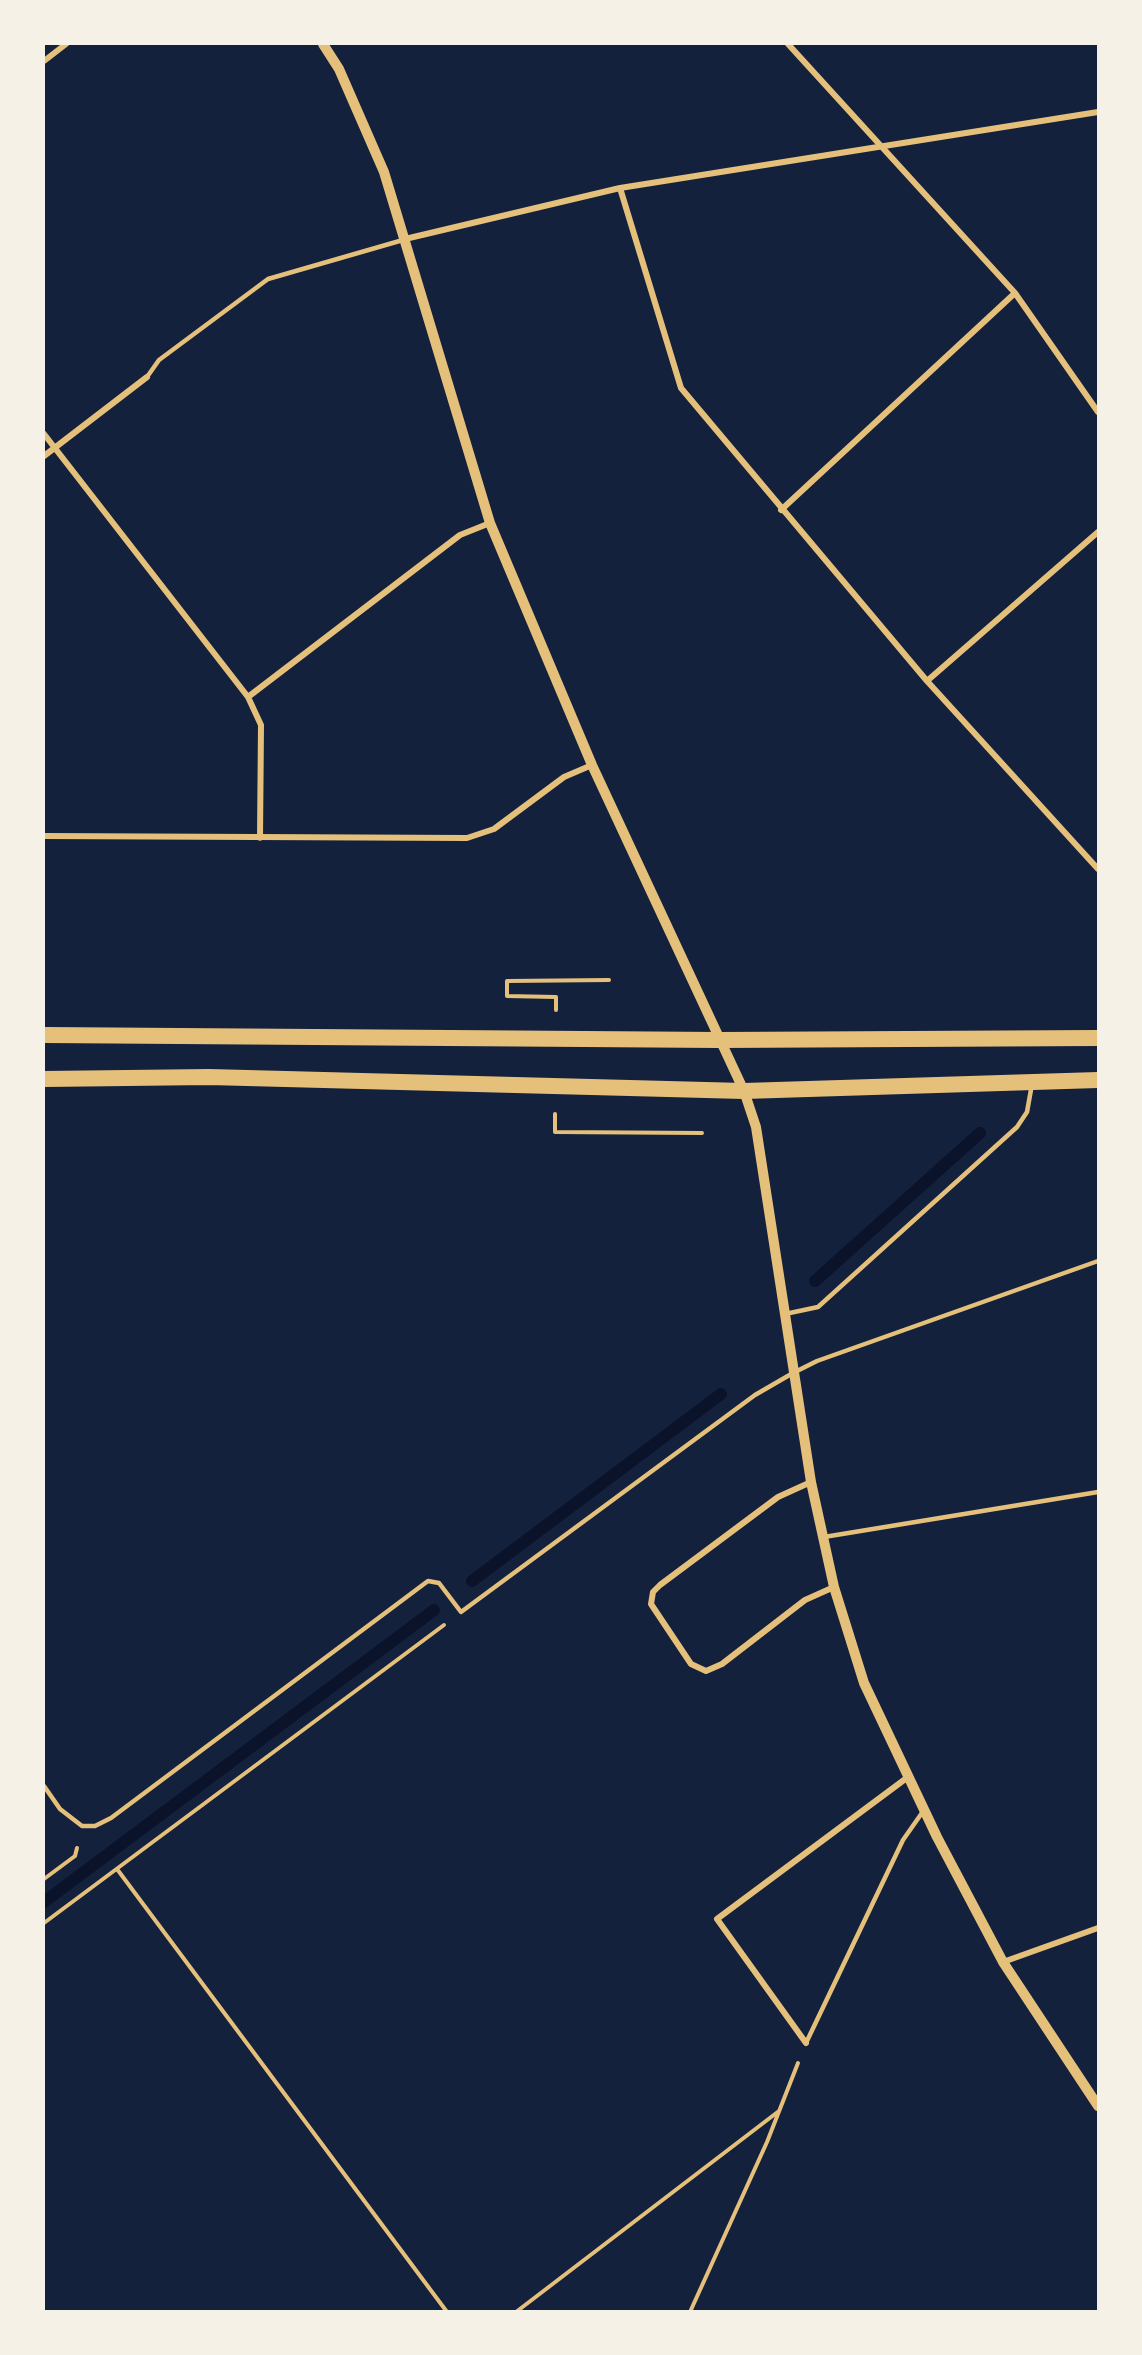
<!DOCTYPE html>
<style>
body{margin:0}
#map{position:relative;width:1142px;height:2355px;overflow:hidden;background:#14213d;font-family:"Golos Text",sans-serif}
canvas{display:block}
.frame{position:absolute;inset:0;border:45px solid #f6f1e7;pointer-events:none}
</style>
<div id="map">
<canvas width="1142" height="2355"></canvas>
<div class="frame"></div>
</div>
<script>
const context = document.querySelector('canvas').getContext('2d');
context.lineJoin = 'round';
function toPath(rows) {
  const path = new Path2D();
  for (const r of rows) {
    path.moveTo(r[0], r[1]);
    for (let i = 2; i < r.length; i += 2) path.lineTo(r[i], r[i + 1]);
  }
  return path;
}
function stroke(path, color, width, dash) {
  context.strokeStyle = color;
  context.lineWidth = width;
  context.lineCap = dash ? 'butt' : 'round';
  context.setLineDash(dash || []);
  context.stroke(path);
}
const stream = toPath([
 [815,1281,980,1133],
 [472,1581,721,1394],
 [44,1902,434,1610]
]);
const path = toPath([
 [556,1010,556,997,507,996,507,981,609,980],
 [555,1114,555,1132,702,1133],
 [117,1869,447,2312],
 [44,1879,75,1856,77,1848],
 [44,1923,444,1625],
 [516,2312,779,2111],
 [690,2312,767,2142,798,2063]
]);
const service = toPath([
 [147,377,159,360,268,279,403,240],
 [785,1314,818,1307,1017,1127,1027,1112,1032,1084],
 [824,1537,1098,1492],
 [44,1786,60,1809,82,1826,95,1826,111,1818,428,1581,439,1583,461,1612,755,1395,793,1373,817,1361,1098,1261],
 [806,2043,903,1840,924,1810]
]);
const minor = toPath([
 [788,44,1015,293,1098,412],
 [44,61,66,44],
 [620,188,681,388,927,681,1098,869],
 [405,239,620,188,1098,112],
 [44,434,248,697,261,725,260,838],
 [44,456,147,377],
 [781,510,1015,293],
 [927,681,1098,532],
 [248,697,460,535,490,523],
 [44,836,467,838,494,829,564,777,592,765],
 [811,1482,778,1497,660,1585,653,1592,651,1604,691,1664,706,1671,722,1664,805,1600,834,1587],
 [1003,1962,1098,1928],
 [806,2043,717,1919,908,1777]
]);
const tertiary = toPath([
 [323,44,339,69,384,172,490,523,592,765,744,1091,756,1127,811,1482,834,1587,864,1683,937,1837,1003,1962,1098,2106]
]);
const trunk = toPath([
 [44,1035,719,1040,1098,1038],
 [44,1079,209,1077,744,1091,1098,1080]
]);
stroke(stream, '#0b132b', 12);
stroke(path, '#e5c07b', 4);
stroke(service, '#e5c07b', 4.5);
stroke(minor, '#e5c07b', 6);
stroke(tertiary, '#e5c07b', 10);
stroke(trunk, '#e5c07b', 16);
</script>
